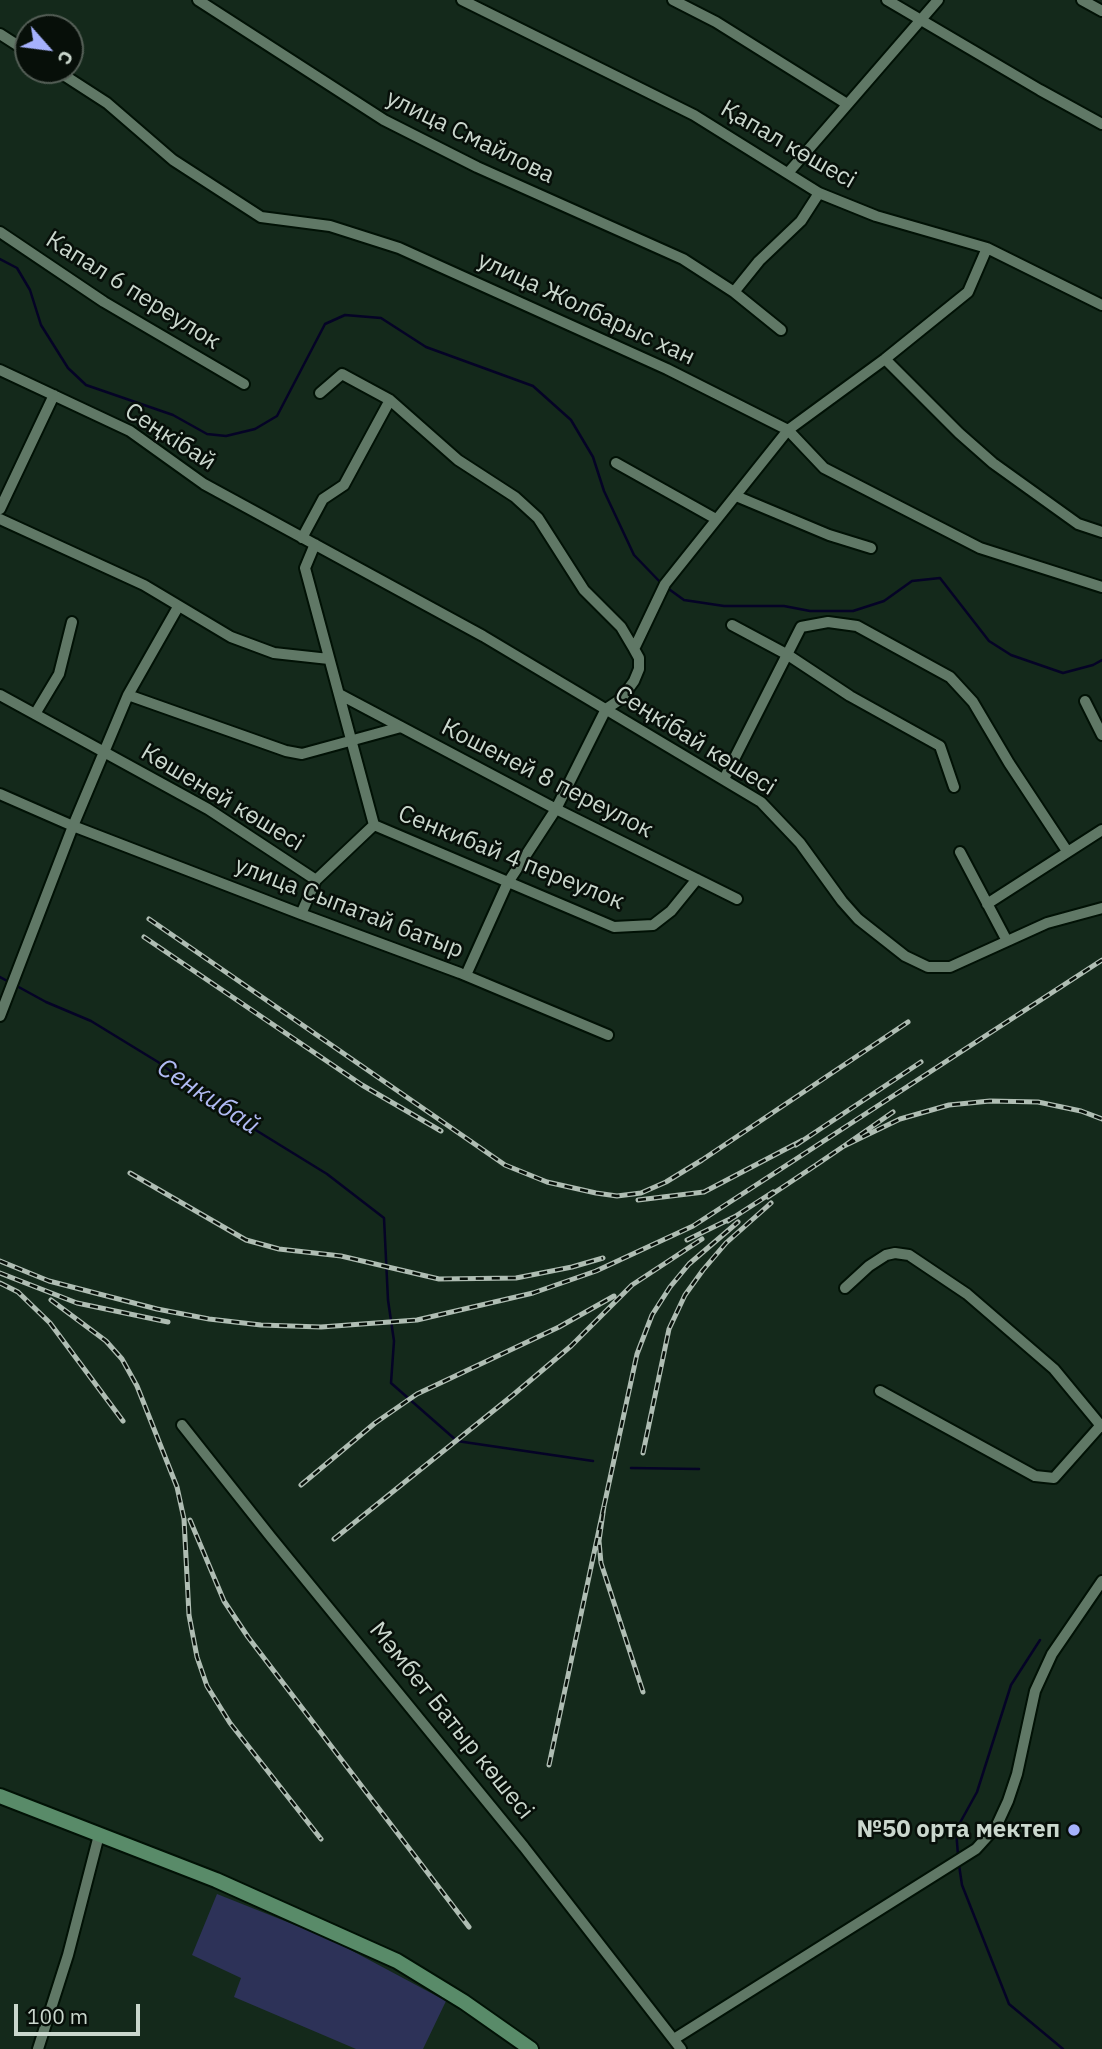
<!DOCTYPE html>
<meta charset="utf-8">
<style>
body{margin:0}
#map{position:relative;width:1102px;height:2049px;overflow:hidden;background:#14291b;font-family:"IBM Plex Sans",sans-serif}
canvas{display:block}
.north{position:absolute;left:14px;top:14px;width:70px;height:70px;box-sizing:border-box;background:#070f09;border:2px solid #555f57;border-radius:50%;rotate:118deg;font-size:19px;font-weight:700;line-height:28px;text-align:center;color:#cad7cd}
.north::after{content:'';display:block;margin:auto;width:24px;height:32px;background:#a5b1fc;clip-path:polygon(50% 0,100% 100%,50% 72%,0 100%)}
.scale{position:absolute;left:14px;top:2004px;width:126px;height:32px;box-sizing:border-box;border:4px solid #cad7cd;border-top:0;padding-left:9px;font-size:21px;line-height:24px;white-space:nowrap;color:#cad7cd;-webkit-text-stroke:5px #070f09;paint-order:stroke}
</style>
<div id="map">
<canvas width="1102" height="2049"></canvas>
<div class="north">С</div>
<div class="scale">100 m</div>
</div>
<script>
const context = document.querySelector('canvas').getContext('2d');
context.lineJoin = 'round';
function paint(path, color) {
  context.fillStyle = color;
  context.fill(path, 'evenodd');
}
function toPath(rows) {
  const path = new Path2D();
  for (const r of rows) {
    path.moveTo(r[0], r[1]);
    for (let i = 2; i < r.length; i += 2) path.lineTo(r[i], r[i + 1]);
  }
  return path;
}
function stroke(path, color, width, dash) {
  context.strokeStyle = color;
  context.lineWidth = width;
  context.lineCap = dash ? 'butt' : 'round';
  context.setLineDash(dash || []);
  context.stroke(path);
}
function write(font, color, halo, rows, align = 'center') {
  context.font = font + ' "IBM Plex Sans",sans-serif';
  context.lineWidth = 5;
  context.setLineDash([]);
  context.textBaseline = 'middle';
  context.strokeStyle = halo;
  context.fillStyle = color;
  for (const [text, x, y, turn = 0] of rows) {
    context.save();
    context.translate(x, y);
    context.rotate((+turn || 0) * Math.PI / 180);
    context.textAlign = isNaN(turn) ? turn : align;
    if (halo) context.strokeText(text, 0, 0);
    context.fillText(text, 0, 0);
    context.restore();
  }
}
const green = toPath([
 [217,1894,330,1939,446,2001,423,2049,356,2049,234,1997,241,1978,192,1955]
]);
const stream = toPath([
 [0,259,17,268,30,290,41,325,68,368,86,385,173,415,207,434,226,436,255,429,277,416,325,324,345,315,381,318,426,347,533,386,571,420,593,457,604,491,634,555,661,583],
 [666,587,684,600,724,606,784,606,810,611,853,611,884,601,912,581,940,578,989,641,1011,655,1063,673,1093,665,1102,660],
 [0,977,9,982],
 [15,985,46,1002,91,1021,158,1062,228,1113,327,1174,384,1218,388,1300,394,1341,391,1383,457,1441,593,1461],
 [631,1468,699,1469],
 [958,1855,956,1830,977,1792,1011,1685,1040,1640],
 [959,1865,962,1885,1009,2004,1063,2049]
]);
const minor = toPath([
 [198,0,384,120,477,167,683,259,734,292,781,330],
 [462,0,694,115,819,193,876,216,987,248,1102,305],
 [673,0,716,22,847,104],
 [887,0,1040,90,1102,124],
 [1082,0,1102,11],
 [0,34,28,52],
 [56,70,107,103,173,160,261,217,330,226,399,248,667,369,788,430,824,468,980,548,1102,587],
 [788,173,938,0],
 [0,232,104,302,244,384],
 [734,292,759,261,801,221,819,193],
 [885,359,959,433,993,463,1078,524,1102,532],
 [0,370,130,431,204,484,483,636,761,802,800,843,842,901,858,919,905,956,928,967,950,967,1047,923,1102,908],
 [320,393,342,374,390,400,458,460,515,497,538,518,584,590,621,627,634,649],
 [616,463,716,519],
 [736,496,829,535,871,548],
 [0,509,54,395],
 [0,519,144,585,231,637,274,653,329,659],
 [302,538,323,499,344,485,390,400],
 [315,544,305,568,374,825],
 [732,625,788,655,850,696,940,746,954,787],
 [339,694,556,809,737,899],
 [0,695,208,809,316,880],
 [128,695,286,751,302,754,401,727],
 [1085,701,1102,735],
 [35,714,59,674,72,622],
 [724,779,801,627,828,622,857,626,950,677,973,702,1009,763,1067,851],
 [0,794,73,826,301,914,460,973,608,1035],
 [960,852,1007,941],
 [987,904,1102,830],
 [301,914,316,880,374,825,614,927,653,925,671,911,697,879],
 [466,975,507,884,556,809,606,709,621,699,634,681,639,669,639,658,634,649,665,584,788,430,885,359,968,292,987,248],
 [0,1016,73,826,128,695,178,607],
 [845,1288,869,1266,886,1255,895,1253,909,1255,967,1294,1054,1369,1102,1427],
 [880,1391,1035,1476,1054,1478,1101,1425],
 [182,1425,270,1536,524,1847,681,2049],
 [674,2039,976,1849,996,1827,1008,1801,1017,1774,1035,1691,1052,1654,1102,1581],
 [38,2049,68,1955,99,1835]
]);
const major = toPath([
 [0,1796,216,1880,397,1961,464,2002,531,2049]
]);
const rail = toPath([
 [149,919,505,1165,547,1182,596,1193,617,1196,641,1193,666,1182,702,1160,908,1022],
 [144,937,362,1085,441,1131],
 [893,1112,844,1146,900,1119,949,1105,990,1101,1038,1102,1081,1111,1102,1119],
 [796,1145,921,1062],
 [816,1165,844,1146],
 [130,1173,246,1240,279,1249,341,1256,439,1279,516,1278,572,1267,603,1258],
 [768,1197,822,1161],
 [638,1200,704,1192,803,1140],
 [728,1221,773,1192],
 [687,1240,736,1216],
 [0,1261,49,1281,157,1309,209,1319,261,1325,321,1327,417,1320,533,1293,596,1271,693,1226,1102,960],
 [0,1273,77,1303,168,1322],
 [0,1283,18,1292,50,1323,123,1421],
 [51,1300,106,1341,122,1359,137,1386,177,1487,184,1519,189,1615,197,1657,207,1686,230,1723,321,1839],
 [643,1453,669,1329,685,1295,703,1270,726,1243,771,1203],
 [301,1485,375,1423,417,1394,559,1327,614,1296],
 [604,1506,637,1354,652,1315,670,1287,689,1264,738,1222],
 [190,1520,224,1601,248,1637,469,1927],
 [334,1539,513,1395,571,1346,632,1285,702,1239],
 [549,1765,604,1506,599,1541,601,1563,643,1692]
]);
const markers = [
 [1074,1830,7,"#a5b1fc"]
];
const streetNames = [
 ["улица Смайлова",470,137,26],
 ["Қапал көшесі",788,145,30],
 ["Капал 6 переулок",133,291,32],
 ["улица Жолбарыс хан",586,309,25],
 ["Сеңкібай",170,437,33],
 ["Сеңкібай көшесі",695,741,32],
 ["Кошеней 8 переулок",547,779,27],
 ["Көшеней көшесі",222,798,31],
 ["Сенкибай 4 переулок",511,858,22],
 ["улица Сыпатай батыр",349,908,21],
 ["Мәмбет Батыр көшесі",451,1721,51]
];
const poiNames = [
 ["№50 орта мектеп",1060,1830]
];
const waterNames = [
 ["Сенкибай",208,1097,33]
];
paint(green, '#2d3258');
stroke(stream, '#050326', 2.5);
stroke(minor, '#011105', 14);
stroke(major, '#011105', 18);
stroke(minor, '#607866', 10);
stroke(major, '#598b69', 14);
stroke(rail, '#afbdb3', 5);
stroke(rail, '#070f09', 2.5, [8]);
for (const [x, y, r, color] of markers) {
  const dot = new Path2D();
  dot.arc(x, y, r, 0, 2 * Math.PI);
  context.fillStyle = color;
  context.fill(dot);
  stroke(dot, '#070f09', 2.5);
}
write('24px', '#cad7cd', '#070f09', streetNames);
write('bold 24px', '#cad7cd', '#070f09', poiNames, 'right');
write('italic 26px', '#b0baf3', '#070f09', waterNames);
</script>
